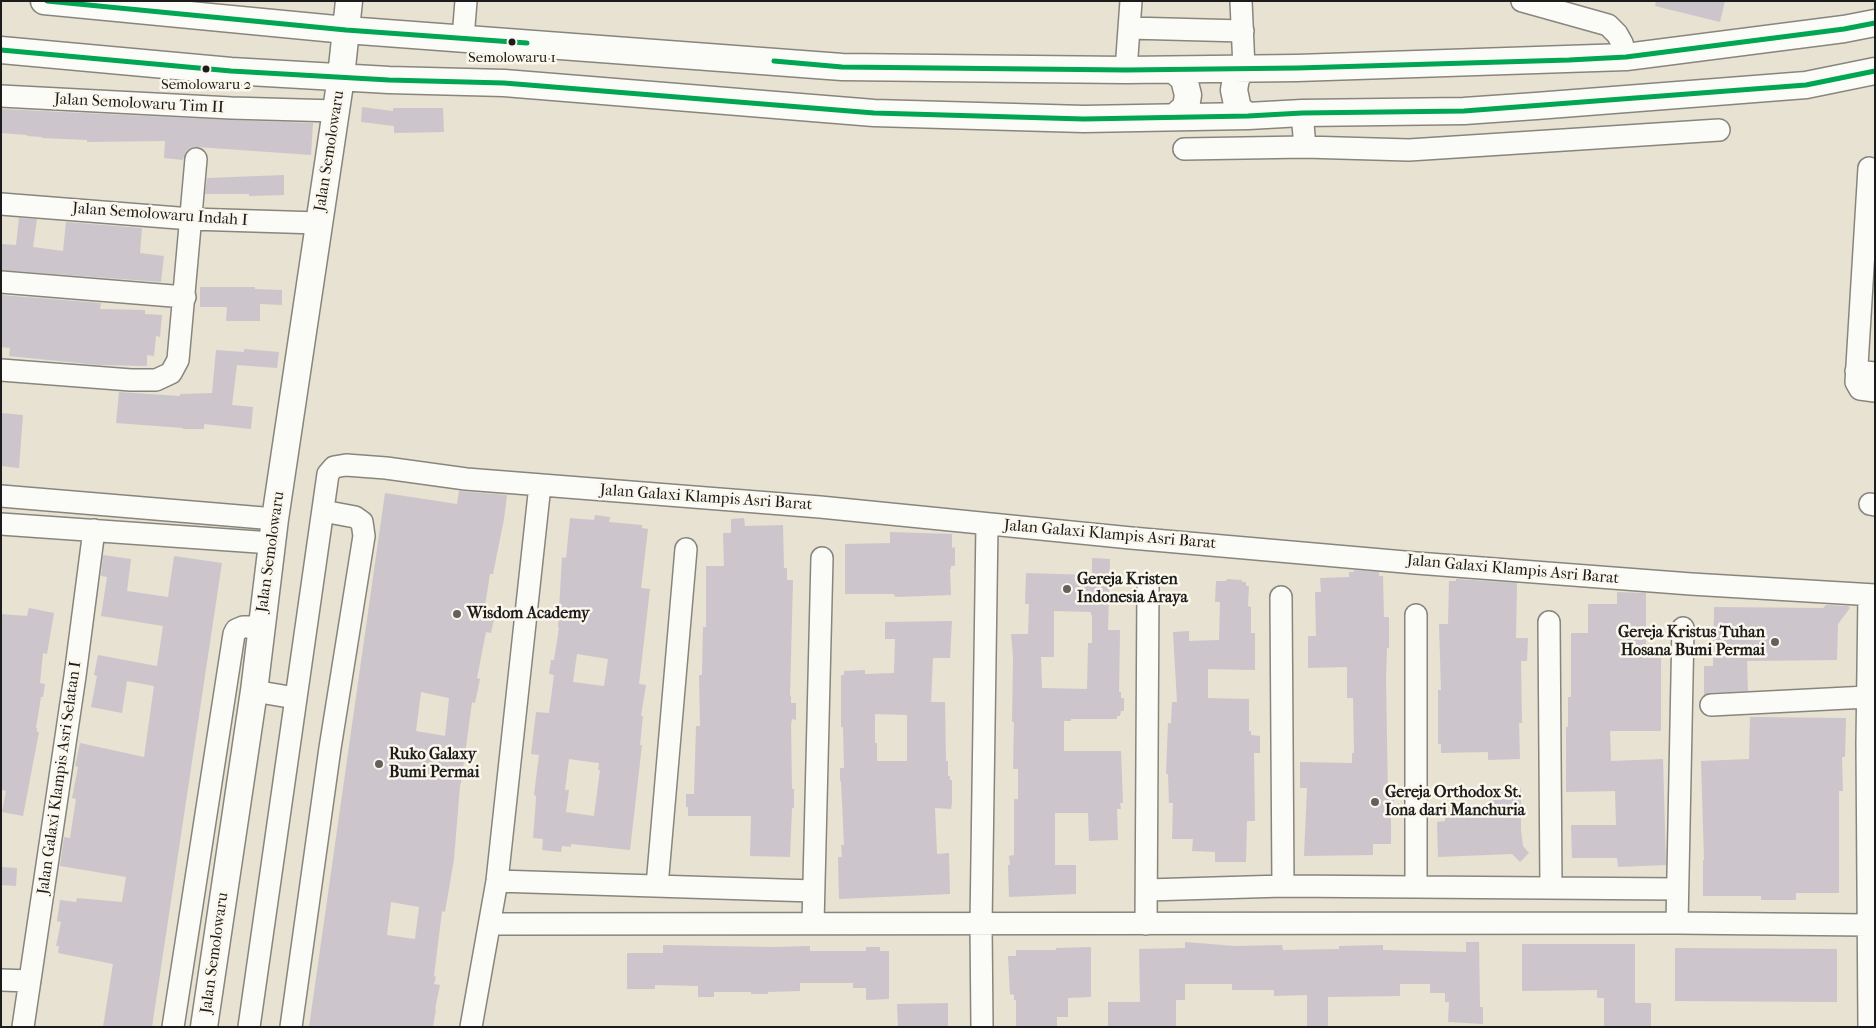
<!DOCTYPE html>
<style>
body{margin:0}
#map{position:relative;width:1876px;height:1028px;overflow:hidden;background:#e7e2d1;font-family:"IM FELL French Canon",serif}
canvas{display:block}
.frame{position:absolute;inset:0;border:2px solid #1c1c1c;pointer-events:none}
</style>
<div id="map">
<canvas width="1876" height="1028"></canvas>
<div class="frame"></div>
</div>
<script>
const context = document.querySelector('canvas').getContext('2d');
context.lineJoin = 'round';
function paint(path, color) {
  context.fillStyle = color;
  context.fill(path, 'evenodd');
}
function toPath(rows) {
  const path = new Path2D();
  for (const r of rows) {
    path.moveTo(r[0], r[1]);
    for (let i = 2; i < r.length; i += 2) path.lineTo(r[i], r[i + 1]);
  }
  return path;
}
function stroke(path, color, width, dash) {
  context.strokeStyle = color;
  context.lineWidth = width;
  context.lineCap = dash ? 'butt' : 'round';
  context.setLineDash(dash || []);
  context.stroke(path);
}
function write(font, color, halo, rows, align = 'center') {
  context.font = font + ' "IM FELL French Canon",serif';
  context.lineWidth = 5;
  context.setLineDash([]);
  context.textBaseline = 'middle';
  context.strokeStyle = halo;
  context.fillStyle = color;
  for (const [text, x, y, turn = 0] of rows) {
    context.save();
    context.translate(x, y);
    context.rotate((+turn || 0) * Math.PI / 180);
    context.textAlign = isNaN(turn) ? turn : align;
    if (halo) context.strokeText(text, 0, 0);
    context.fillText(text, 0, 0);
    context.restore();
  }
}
const building = toPath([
 [1656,1,1725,1,1720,22,1655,6],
 [362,107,393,111,393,108,443,108,444,132,394,133,394,126,361,122],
 [1,109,230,120,313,123,311,155,197,147,191,148,186,151,183,160,164,158,165,141,87,142,87,140,42,138,42,137,27,136,27,135,1,133],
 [284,175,284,195,249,196,249,194,205,194,207,178],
 [19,218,37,219,33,247,63,251,66,222,142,228,140,253,164,256,161,282,1,270,1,244,16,245],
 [200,287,255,287,255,289,282,290,282,305,260,304,260,321,226,321,227,307,200,307],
 [1,295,101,303,100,309,145,310,145,314,162,315,160,337,156,336,154,356,147,355,147,366,98,365,9,356,10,348,1,347],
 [244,349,279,352,277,368,237,365,232,405,253,407,251,429,204,424,204,429,183,429,183,428,116,423,119,392,180,396,180,394,212,393,216,350,244,352],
 [1,413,23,415,19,468,1,466],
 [459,491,507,495,504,519,493,574,490,574,484,612,495,614,491,633,486,632,477,678,480,679,475,703,472,702,463,769,464,770,460,786,454,859,445,912,442,911,434,976,436,977,434,984,440,985,435,1009,436,1009,433,1027,309,1027,385,493,457,504],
 [421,692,449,698,445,736,416,731],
 [391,902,419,907,415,939,387,935],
 [595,515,610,517,609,522,642,525,642,528,648,529,641,588,650,589,639,684,646,685,641,716,643,716,640,745,642,745,630,850,571,844,571,847,562,846,561,852,542,850,543,839,533,838,536,799,536,796,534,795,539,755,531,754,536,712,549,713,554,675,549,674,551,660,554,660,559,628,558,627,562,557,566,558,570,518,594,520],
 [577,654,608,659,604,686,573,682],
 [569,759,599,763,598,770,600,770,594,816,566,812,569,790,565,790],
 [744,518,745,526,783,525,784,568,787,568,787,580,793,580,790,696,791,696,791,703,796,703,796,720,792,719,791,725,792,789,794,789,794,808,792,808,790,857,750,856,751,816,688,816,688,807,686,807,686,794,694,794,696,726,700,726,699,675,702,675,703,627,706,627,706,566,724,566,723,533,731,533,731,519],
 [890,532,952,534,952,548,955,547,955,566,951,566,951,569,950,569,951,595,895,597,894,594,845,594,845,544,890,543],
 [103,555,131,559,127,591,168,597,174,556,222,563,152,1027,103,1027,113,964,58,953,59,946,56,946,61,922,57,921,60,900,76,902,77,898,122,902,126,877,60,866,64,837,70,838,76,799,72,798,78,767,75,766,80,743,144,757,154,686,127,681,122,713,91,707,97,676,94,675,98,655,157,666,163,626,101,616,107,577,101,576],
 [1092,558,1110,559,1108,630,1120,630,1119,692,1121,692,1121,698,1124,698,1124,711,1121,711,1120,716,1117,716,1117,719,1071,719,1071,721,1064,721,1064,751,1121,751,1123,803,1120,803,1121,809,1117,809,1118,840,1089,841,1088,813,1055,813,1055,865,1076,865,1076,894,1009,897,1008,865,1010,865,1009,856,1014,855,1014,799,1018,799,1018,769,1013,769,1014,722,1012,722,1013,657,1011,634,1028,634,1029,604,1025,604,1026,573,1092,575],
 [1054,611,1091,612,1091,615,1092,615,1092,643,1088,643,1087,689,1042,688,1041,657,1054,657],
 [1354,570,1379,572,1379,576,1383,576,1384,617,1389,617,1389,648,1387,648,1386,678,1388,798,1394,798,1394,814,1391,814,1391,844,1373,844,1373,855,1304,856,1307,788,1300,788,1300,762,1352,763,1352,753,1354,753,1353,698,1347,698,1347,667,1308,668,1308,636,1316,636,1315,592,1321,592,1320,578,1349,577,1349,572,1354,572],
 [1227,579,1242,580,1242,582,1246,582,1246,586,1249,586,1248,606,1251,607,1251,633,1255,633,1255,670,1208,669,1208,698,1249,699,1249,731,1251,731,1251,735,1260,736,1260,753,1254,753,1255,821,1247,821,1246,862,1215,862,1215,852,1192,851,1193,839,1172,839,1173,803,1169,803,1168,774,1166,774,1168,723,1171,723,1172,702,1177,702,1173,632,1189,631,1189,641,1219,640,1220,602,1215,602,1216,581,1226,581],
 [1456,579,1517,583,1516,638,1528,638,1527,661,1521,661,1522,723,1519,723,1520,759,1488,760,1488,752,1441,753,1441,744,1438,744,1438,690,1441,690,1439,624,1448,624,1449,581,1456,581],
 [1617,592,1646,593,1646,655,1661,655,1661,731,1610,731,1611,761,1663,759,1666,865,1618,867,1617,858,1572,858,1571,825,1616,825,1615,791,1566,792,1566,727,1568,727,1568,697,1571,697,1571,633,1588,633,1588,604,1617,604],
 [1826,605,1848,606,1850,608,1838,624,1837,660,1747,661,1748,691,1710,693,1704,695,1704,666,1713,666,1714,607,1823,608],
 [29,608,54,613,47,654,43,653,40,683,45,684,43,697,41,697,36,728,37,728,37,732,39,732,23,816,2,812,6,791,1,790,1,614,27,616],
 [952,621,950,658,933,658,931,702,945,702,946,761,948,761,948,776,950,776,950,780,952,780,952,803,951,809,935,808,937,854,949,853,950,894,839,899,838,857,842,857,841,845,844,845,841,781,840,781,840,768,844,768,843,727,841,727,841,675,844,675,844,671,865,670,865,674,894,673,895,639,885,639,885,622],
 [875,714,907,715,907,761,877,761,877,743,875,743],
 [1750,717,1846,718,1845,757,1842,757,1843,791,1839,791,1839,893,1796,893,1796,900,1761,900,1761,896,1703,896,1703,860,1704,860,1701,761,1749,759],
 [1497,788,1521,788,1521,830,1523,846,1529,853,1520,862,1512,854,1438,857,1437,822,1445,821,1445,812,1482,811,1482,807,1489,807,1489,793,1497,793],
 [1,867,17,868,16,886,1,885],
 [1185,942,1235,946,1282,945,1283,950,1339,949,1339,946,1383,945,1383,950,1466,952,1466,942,1479,942,1480,1007,1483,1007,1483,1024,1448,1022,1449,1002,1445,1002,1445,993,1430,993,1430,984,1400,984,1400,996,1328,997,1328,1027,1307,1027,1307,995,1274,996,1274,990,1232,990,1232,984,1185,984,1185,1000,1176,1000,1176,1027,1108,1027,1108,1002,1140,1002,1139,949,1185,948],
 [1522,944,1635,944,1635,1003,1651,1003,1651,1027,1604,1027,1604,998,1597,998,1597,990,1522,991],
 [663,945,773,947,810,946,810,951,866,951,866,947,880,947,880,951,889,951,889,999,866,1000,866,988,853,988,853,983,800,983,800,991,768,992,768,994,751,994,751,992,714,992,714,997,698,997,698,986,655,985,655,989,627,989,627,953,663,953],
 [1091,947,1091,997,1068,998,1068,1017,1057,1017,1057,1027,1016,1027,1016,1000,1014,1000,1014,995,1010,994,1008,956,1016,956,1016,950,1056,950,1056,948],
 [1675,948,1837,949,1837,1002,1675,1001],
 [948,1003,948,1027,898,1027,897,1004]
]);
const minor = toPath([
 [1241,1,1244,68],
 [1522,1,1608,25,1617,34,1622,43,1626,57],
 [1130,28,1243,31],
 [463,38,466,1],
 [1126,70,1131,1],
 [1,96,231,108,336,111],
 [1302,113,1305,147,1409,150,1719,130],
 [1184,149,1305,147],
 [1869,168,1856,382,1860,389,1875,391],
 [1,204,191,219,318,223],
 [1,282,185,297],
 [1,370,131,380,156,380,171,373,178,360,196,159],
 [1856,371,1875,373],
 [1,496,275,519],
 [1870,504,1875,505],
 [1,524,272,543],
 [1281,597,1283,886],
 [1416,615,1416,887],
 [1549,622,1551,888],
 [254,691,295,698],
 [1711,705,1867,697],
 [497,881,813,891],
 [657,886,686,549],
 [1147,890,1283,886,1677,889],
 [813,923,822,558],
 [1677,923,1683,628],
 [490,924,1677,923,1867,925],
 [1146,924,1148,585],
 [1,980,30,981],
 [23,1027,75,676,94,530],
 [173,1027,234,634,236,630,243,627,261,627],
 [249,1027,328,474,334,467,346,465,386,468,466,479,820,507,1131,538,1416,563,1691,584,1875,595],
 [291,1027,330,748,364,536,362,522,355,517,323,511],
 [471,1027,497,881,540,485],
 [982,1027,981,924,987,524],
 [1869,1027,1867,743,1869,595]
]);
const major = toPath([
 [44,1,346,30,842,67,1126,70,1297,68,1626,57,1844,29,1875,23],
 [1,50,231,71,389,80,504,83,874,113,1084,119,1248,116,1302,113,1464,111,1536,106,1806,85,1875,71],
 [1244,68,1236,78,1234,90,1238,109,1248,116],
 [1174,70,1184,79,1188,95,1186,107,1176,116],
 [204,1027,254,691,275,519,341,77,349,1]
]);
const bus1 = toPath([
 [47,1,346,30,527,43],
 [1,50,231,71,389,80,504,83,874,113,1084,119,1248,116,1302,113,1464,111,1806,85,1875,71],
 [774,61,842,67,1126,70,1297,68,1569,60,1626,57,1844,29,1875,23]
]);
const markers = [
 [512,42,4.5,"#1c1c1c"],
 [206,69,4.5,"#1c1c1c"],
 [1067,589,5,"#63615b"],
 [457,614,5,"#63615b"],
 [1775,642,5,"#63615b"],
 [379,764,5,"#63615b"],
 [1375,802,5,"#63615b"]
];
const busNames = [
 ["Semolowaru 1",512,58],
 ["Semolowaru 2",206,85]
];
const streetNames = [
 ["Jalan Semolowaru Tim II",139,104,3],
 ["Jalan Semolowaru",330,151,-81],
 ["Jalan Semolowaru Indah I",160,215,4],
 ["Jalan Galaxi Klampis Asri Barat",706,498,4],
 ["Jalan Galaxi Klampis Asri Barat",1110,535,5],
 ["Jalan Semolowaru",271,552,-82],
 ["Jalan Galaxi Klampis Asri Barat",1513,570,5],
 ["Jalan Galaxi Klampis Asri Selatan I",60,778,-82],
 ["Jalan Semolowaru",215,953,-82]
];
const poiNames = [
 ["Gereja Kristen",1077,580],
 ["Indonesia Araya",1077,598],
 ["Wisdom Academy",467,614],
 ["Gereja Kristus Tuhan",1765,633,"right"],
 ["Hosana Bumi Permai",1765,651,"right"],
 ["Ruko Galaxy",389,755],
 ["Bumi Permai",389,773],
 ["Gereja Orthodox St.",1385,793],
 ["Iona dari Manchuria",1385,811]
];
paint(building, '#ccc5cc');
stroke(minor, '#88857d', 24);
stroke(major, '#88857d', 29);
stroke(minor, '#fbfbf8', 21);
stroke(major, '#fbfbf8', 26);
stroke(bus1, '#00a651', 5);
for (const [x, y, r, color] of markers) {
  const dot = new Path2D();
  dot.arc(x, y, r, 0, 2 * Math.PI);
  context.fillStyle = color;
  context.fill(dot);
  stroke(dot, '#fbf7ec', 2);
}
write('15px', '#1c1c1c', '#fbf7ec', busNames);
write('16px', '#1c1c1c', '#fbf7ec', streetNames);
write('bold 16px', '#1c1c1c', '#fbf7ec', poiNames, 'left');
</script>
